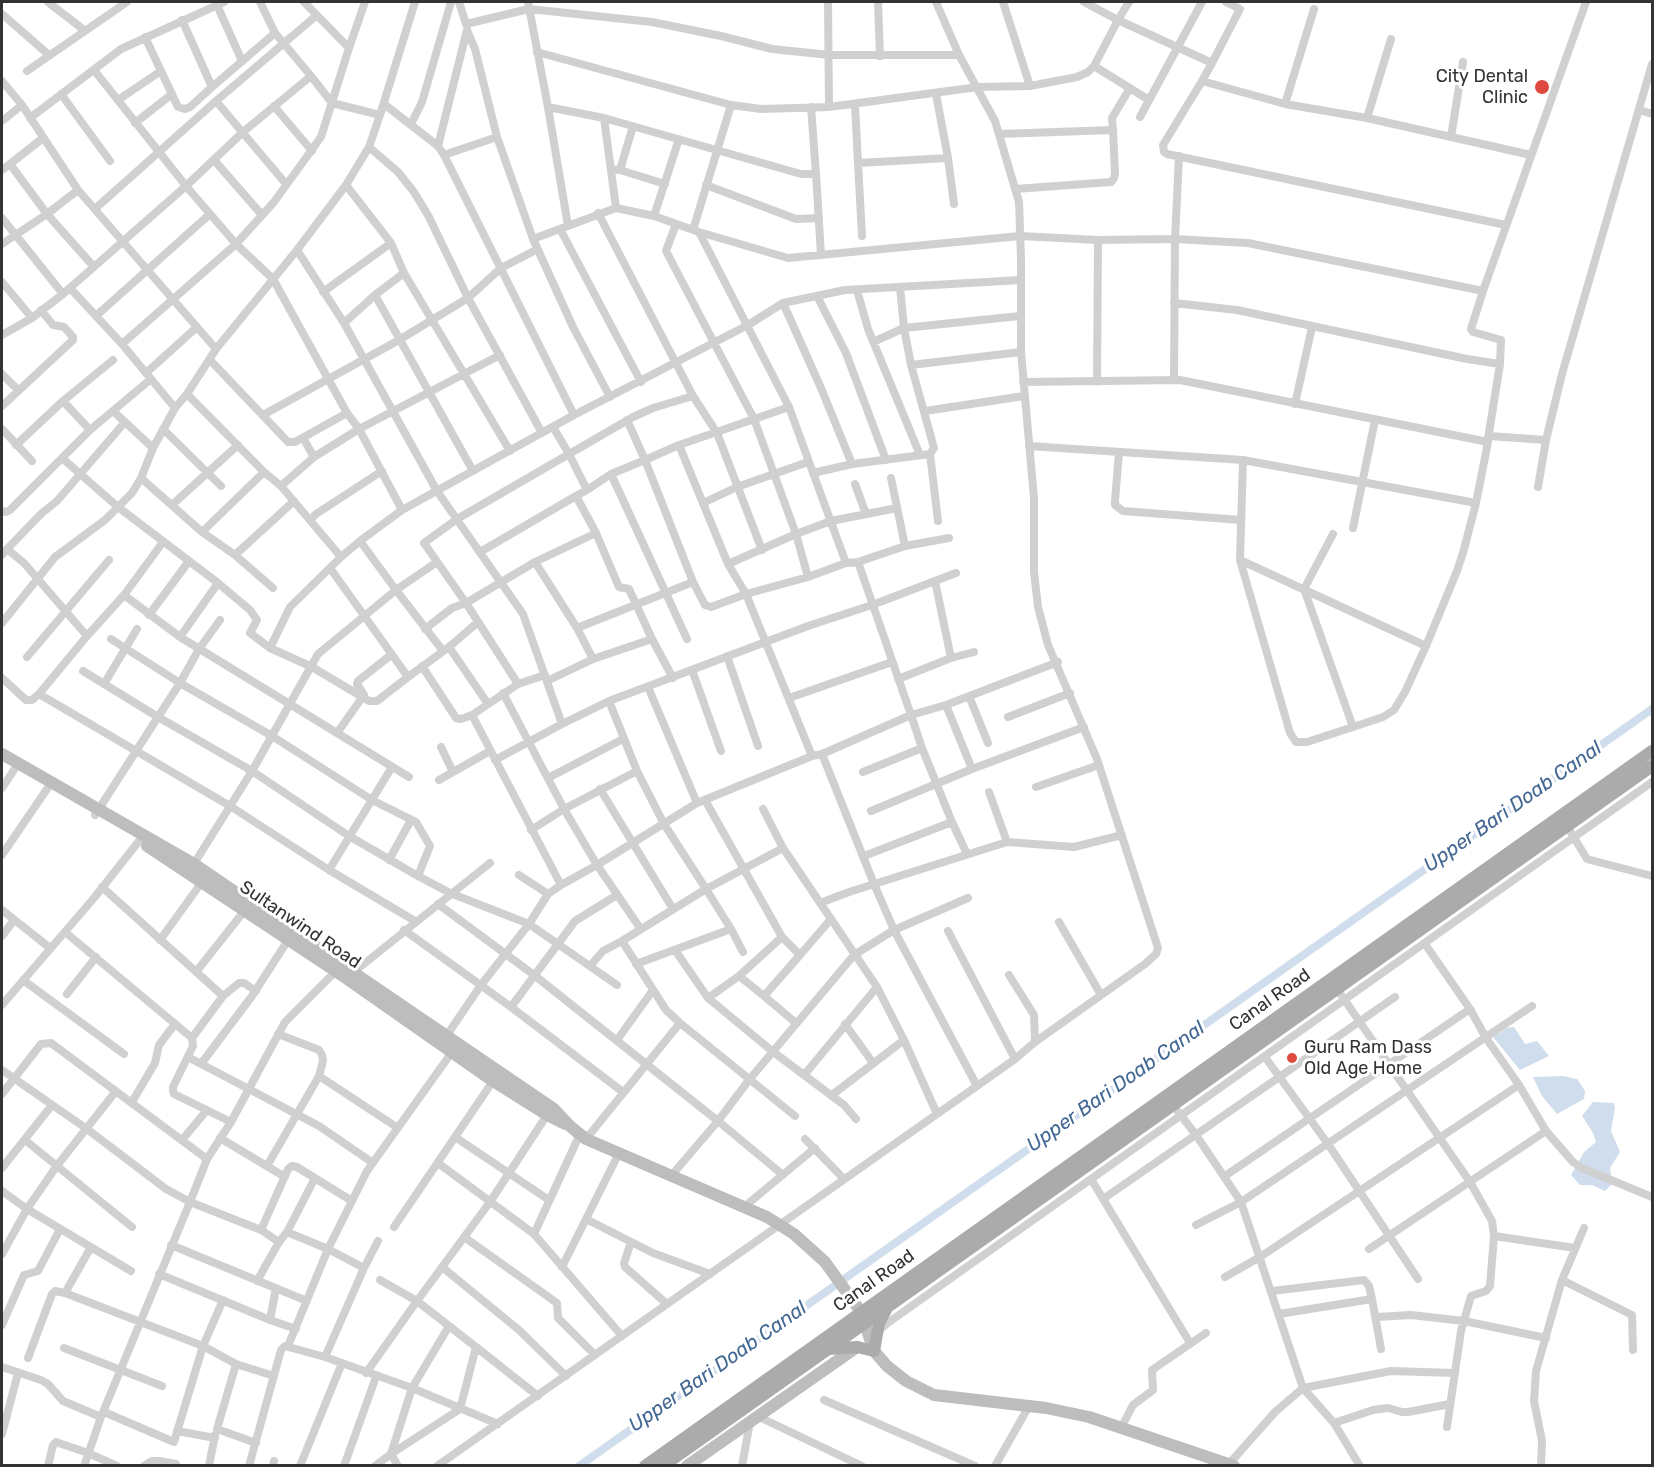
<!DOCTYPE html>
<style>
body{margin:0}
#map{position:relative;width:1654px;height:1467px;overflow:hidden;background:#fff;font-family:Rubik,sans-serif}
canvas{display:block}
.frame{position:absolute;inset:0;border:3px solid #333;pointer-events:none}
</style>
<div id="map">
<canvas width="1654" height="1467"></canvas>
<div class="frame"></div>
</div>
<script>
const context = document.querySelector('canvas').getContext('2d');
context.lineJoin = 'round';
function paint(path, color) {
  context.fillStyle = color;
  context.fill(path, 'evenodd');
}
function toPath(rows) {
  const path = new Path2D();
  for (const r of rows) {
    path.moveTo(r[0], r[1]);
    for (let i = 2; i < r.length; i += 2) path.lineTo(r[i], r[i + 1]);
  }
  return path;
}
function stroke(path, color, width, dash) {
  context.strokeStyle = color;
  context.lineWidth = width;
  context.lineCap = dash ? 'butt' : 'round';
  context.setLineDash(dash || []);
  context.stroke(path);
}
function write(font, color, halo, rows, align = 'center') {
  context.font = font + ' Rubik,sans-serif';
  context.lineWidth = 6;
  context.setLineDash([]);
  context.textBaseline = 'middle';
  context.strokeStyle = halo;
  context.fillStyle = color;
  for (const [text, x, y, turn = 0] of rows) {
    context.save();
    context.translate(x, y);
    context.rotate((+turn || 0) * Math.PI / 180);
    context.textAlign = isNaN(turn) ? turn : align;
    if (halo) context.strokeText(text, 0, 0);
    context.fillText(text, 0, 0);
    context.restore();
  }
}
const water = toPath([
 [1514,1027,1525,1044,1537,1041,1549,1056,1520,1070,1493,1037,1507,1028],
 [1563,1076,1577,1079,1585,1091,1584,1099,1557,1114,1542,1096,1533,1077],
 [1593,1102,1614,1103,1615,1108,1611,1131,1620,1152,1610,1168,1612,1184,1605,1191,1592,1185,1580,1185,1571,1175,1584,1152,1596,1142,1593,1133,1582,1116]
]);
const canal = toPath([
 [579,1466,1652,709]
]);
const street = toPath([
 [48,2,84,30],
 [260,2,275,33,311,76],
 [459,2,466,24,529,9,652,22,721,36,772,49,830,55,959,55],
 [828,2,829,107],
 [878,2,880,56],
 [936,2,959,55,995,121,1019,202,1021,259,1021,352,1034,498,1034,572,1038,607,1048,645,1097,759,1158,948,1156,954,1145,964,1035,1042,1015,1059],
 [1003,2,1030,86],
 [1084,2,1118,20,1129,2],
 [217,5,242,61],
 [2,14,49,55],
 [467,30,475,49,497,137,533,239],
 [145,37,178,107,185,109,190,107,212,87,182,20],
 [349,48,365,2],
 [537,52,731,105,761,109,829,107,978,87,1030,86,1077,77,1088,72,1094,66,1118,20,1212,63,1202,81,1285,104,1367,118,1531,155],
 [1212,63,1240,9,1226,2],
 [1094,66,1149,100],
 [94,70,186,186,236,244,273,279,347,413,359,429,402,510,360,541],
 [27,71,127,2],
 [2,81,22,105,78,190,216,349],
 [1202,81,1163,145,1164,152,1167,154,1506,225],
 [212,87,275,33],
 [61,94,110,161],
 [118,100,161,71],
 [216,101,286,184],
 [384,104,438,146,444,155,574,415,402,510],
 [1285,104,1314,9],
 [855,105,858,163],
 [274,106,312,151],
 [548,107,568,226],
 [1640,110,1652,114],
 [1140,117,1202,2],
 [30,118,121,49,224,2],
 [604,118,801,174,816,174,811,107],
 [1367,118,1391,39],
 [2,121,22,105],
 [135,123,172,94],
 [411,124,422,102,451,2],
 [1113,130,1112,118,1130,88],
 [999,134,1113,130,1115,173,1114,178,1111,182,1015,189],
 [1451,137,1463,62],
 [43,138,10,164,47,214,94,267],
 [438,146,467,30],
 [369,147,398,172,414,192,429,217,468,298,542,433],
 [444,155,497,137],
 [948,158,954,204],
 [214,160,262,215],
 [611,169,620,170,633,126],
 [2,170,10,164],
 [620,170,665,184],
 [816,174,821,255],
 [346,185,391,243,404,273,510,451],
 [706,185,796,219,819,218],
 [96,208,216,101,317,15],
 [598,213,693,396,717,433,762,550],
 [654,216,679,139],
 [2,218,63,294],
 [676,224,666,251,754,419,796,534,808,577],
 [560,229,641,382],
 [693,230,731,105],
 [699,232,788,258,1020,236,1098,240,1175,239,1248,243,1483,291,1586,2],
 [862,236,858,163,948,158,936,94],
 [2,244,47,214,78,190],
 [297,250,344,323,437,491,523,614,562,724,609,701,637,771,664,824,706,889,622,941,666,1010,680,1023,586,1139],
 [404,273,375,295,473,471],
 [2,282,32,318],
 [70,288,122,344,175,408],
 [857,290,868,329,920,455],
 [1483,291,1471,329,1473,332,1501,340,1500,364],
 [323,292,391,243],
 [817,296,846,353,886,460],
 [783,303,821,388,852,464,813,473],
 [1174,303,1237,310,1467,359,1500,364,1488,439],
 [97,315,210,214],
 [344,323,375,295],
 [2,335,32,318,63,294,186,186,243,132,311,76,332,103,380,115],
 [873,342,904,328,1020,316],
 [122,344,236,244,274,202,321,137,349,48,304,2],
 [210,360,288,442,295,442,347,413],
 [911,365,1021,352],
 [146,373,197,327],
 [2,374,18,390],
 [1174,380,1175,239,1179,156],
 [1023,382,1180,380,1488,442,1476,503,1463,553,1457,571,1426,646,1240,560,1243,460,1029,446],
 [1097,382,1098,240],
 [187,394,264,472,281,486,341,557,360,541,396,590,318,654,252,771,192,867],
 [610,397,573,327,533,239,616,208],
 [63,401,90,430],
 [1295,404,1312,327],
 [2,406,73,340,73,337,64,327,53,325,41,310],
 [113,411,153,448],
 [925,411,1024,396],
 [263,415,399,340,468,298,501,268,536,250],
 [574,415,748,325,783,303,845,290,1021,280],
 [2,429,32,461],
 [163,429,221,486],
 [1489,436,1546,440,1562,374,1652,64],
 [303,438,314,457],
 [16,445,63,401,113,360],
 [679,445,789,407],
 [1119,452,1115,501,1115,505,1123,511,1241,520],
 [930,454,938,521],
 [62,458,90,430,151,379],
 [1243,460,1476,503],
 [852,464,930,454,934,448,911,365,904,328,900,287],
 [611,474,687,639],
 [141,478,202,532,235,555,273,588],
 [891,478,905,546],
 [855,484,866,514],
 [281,486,314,457,359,429,500,355],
 [1538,487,1546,440],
 [587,490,611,474,645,460,679,445,728,564,746,594,711,607,705,605,693,582,645,460,627,420],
 [703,503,737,487,808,462],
 [172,505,238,445],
 [2,511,6,512,10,510,62,458,118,507,218,583,250,610,257,620,250,633,270,648],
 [310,520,316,514,382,471],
 [1353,528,1375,420],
 [202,532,264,472],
 [596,533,619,587,629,589,652,639,673,678],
 [1333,534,1304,589,1353,727,1383,717,1394,710,1405,692,1426,646],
 [7,549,42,513,57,501,125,422],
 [480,552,576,496],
 [2,555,7,549,24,563,87,636,124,595,180,637,409,777],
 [235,555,294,501],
 [341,557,290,607,270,648,312,667,369,701,377,701,408,677],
 [1240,560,1290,733,1296,742,1307,742,1353,727],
 [437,562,396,590,443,651],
 [535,562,577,628,593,659,547,681],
 [858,562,905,546,949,538],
 [728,564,796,534,831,521,897,508],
 [330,568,408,677,449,647,488,704],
 [935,581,951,658],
 [124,595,163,542],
 [149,615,189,561],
 [2,623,55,557,105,520,132,493,141,478,153,448,175,408,187,394,216,349,297,250,346,185,369,147,380,115,415,2],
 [577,628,693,582],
 [425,629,452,608,466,603,424,543,457,519,633,417,653,408,693,396],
 [180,637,218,583],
 [111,639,180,683,199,649,220,620],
 [449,647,478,622],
 [727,656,758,746],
 [27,657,109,560],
 [593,659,652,639],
 [422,666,456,718,461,719,472,715],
 [692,670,721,751],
 [83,671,158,717,180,683,272,736,372,800,416,822,430,846,418,876],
 [545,675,518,684,472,715,561,885],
 [2,678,26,700,32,700,39,694,230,806,329,870,415,921],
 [898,679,951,658,974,652],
 [104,684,137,629],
 [518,684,466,603,535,562,596,533,576,496,587,490,569,454,553,427],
 [648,687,697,803],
 [503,693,564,809,531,830],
 [39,694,87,636],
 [969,696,988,743],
 [789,698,892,662],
 [609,701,808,626,872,605,956,573],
 [946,705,1058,662],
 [1008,717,1070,693],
 [337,733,364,695,357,684,358,681,391,655],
 [441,747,453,772],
 [822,754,874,884,894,930,977,1086,937,1114],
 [812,756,746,594,808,577,846,563],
 [495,760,562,724],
 [637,771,564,809,597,865,640,928],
 [863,772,922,748],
 [548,778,623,739],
 [439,780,490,751],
 [1036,787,1099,765],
 [2,788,14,770],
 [600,789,673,909],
 [989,792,1007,842],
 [705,800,782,937,800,955,831,919,783,848],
 [871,811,972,769],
 [95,815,158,717,252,771,349,836,418,876,450,893,529,924,548,894,561,885,597,865,697,803,812,756,822,754,911,715,858,562,846,563,789,407,699,232,654,216,616,208,604,118,548,107,528,2],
 [952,822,967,854],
 [1567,826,1587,859,1652,876],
 [2,855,47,789],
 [864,856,952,822,922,748,911,715,946,705,972,769,1084,727],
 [389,860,411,820],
 [329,870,392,767],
 [519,875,548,894],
 [820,903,849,892,1007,842,1074,847,1122,835],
 [438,904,534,975,718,1121,671,1176],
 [2,910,50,948],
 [831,919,877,987,904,1040,832,1095],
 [1059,922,1101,995],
 [731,929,743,952],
 [404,930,511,1007,623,1092],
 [948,931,1015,1059,977,1086],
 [65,932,192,1038,223,996,102,887],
 [2,936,14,920],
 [160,940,202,882],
 [1425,944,1470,1009,1486,1038,1519,1085,1546,1131,1573,1162,1582,1168,1652,1197],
 [675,950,708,998,772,1051,844,1105,856,1119],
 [636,964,731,929,706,889,783,848,763,809],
 [590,966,603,951,622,941],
 [196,972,245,910],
 [350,975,490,863],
 [1009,975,1034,1015,1035,1042],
 [739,976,764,996,800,955],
 [23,980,124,1054],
 [1337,989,1470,1182,1492,1221,1494,1236,1575,1248],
 [67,994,96,957],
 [223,996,239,983,244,983,256,991],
 [764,996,796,1023],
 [708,998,739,976,782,937],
 [2,1005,94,898,139,841],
 [511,1007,575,921,617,895],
 [680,1023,795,1116],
 [845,1024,873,1063],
 [447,1035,481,985,529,924,617,985],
 [192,1038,193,1046,173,1087,173,1091,174,1094,231,1122],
 [617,1040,653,990],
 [188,1057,319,1126,373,1163],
 [1265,1057,1328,1144,1418,1279],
 [201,1064,252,996,290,937],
 [2,1070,87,1129,166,1189,190,1202,101,1417,63,1401,48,1384,41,1380,2,1367],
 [805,1074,877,987],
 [319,1076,398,1128],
 [116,1091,56,1167,27,1209,131,1271],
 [2,1094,41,1044,51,1043,207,1159],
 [132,1102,155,1063,159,1045,175,1024],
 [1173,1105,1196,1135,1241,1202,1303,1388,1334,1423,1360,1466],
 [455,1137,549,1200],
 [220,1138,285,1177],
 [805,1139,844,1179],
 [25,1140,132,1227],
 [182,1140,207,1110],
 [438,1163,534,1234,622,1336],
 [267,1166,319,1076,323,1061,322,1055,319,1050,278,1034],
 [2,1168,52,1105],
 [783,1175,718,1121,749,1080,854,955,894,930,968,898],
 [1225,1176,1470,1009],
 [1091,1179,1190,1343],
 [2,1191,27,1209,2,1254],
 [1103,1199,1395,997],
 [744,1207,815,1148],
 [586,1219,653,1253,710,1274],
 [1196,1225,1241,1202,1532,1006],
 [394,1227,493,1081],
 [261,1230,288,1169,292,1166,297,1167,352,1201],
 [287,1232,315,1178],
 [534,1234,580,1134],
 [464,1237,557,1303,558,1318,595,1355],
 [631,1242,624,1263,625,1267,667,1304],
 [171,1245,307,1301],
 [1369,1249,1546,1131],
 [442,1267,519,1330,566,1376],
 [562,1267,619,1153],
 [364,1268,378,1241],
 [159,1274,270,1320,296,1329],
 [1225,1277,1260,1257,1519,1085],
 [380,1280,417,1301,490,1202,547,1115],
 [1562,1280,1632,1315,1633,1350],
 [257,1281,279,1242],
 [1272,1291,1364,1280,1369,1286,1372,1299,1381,1349],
 [65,1293,91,1247],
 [1279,1314,1372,1299],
 [1377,1317,1411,1315,1464,1321,1546,1338],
 [270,1320,276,1288],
 [2,1325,24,1275,38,1271,60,1229],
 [877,1332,889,1322,1652,782],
 [288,1346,328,1249,367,1171,452,1052],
 [476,1347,538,1396],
 [64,1348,162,1386],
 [325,1357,364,1268,328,1249,287,1232,279,1242,261,1230,190,1202,207,1159,231,1122,285,1022,339,968],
 [28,1358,52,1294,55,1291,65,1293,203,1346,236,1364,217,1429,256,1443],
 [236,1364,274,1376],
 [366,1373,417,1301,476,1347,460,1409,391,1454,398,1466],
 [824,1400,975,1466],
 [104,1412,174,1442,203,1346,223,1300],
 [757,1416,862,1466],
 [1334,1423,1373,1410,1388,1408,1402,1412,1408,1412,1450,1404],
 [1447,1427,1461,1331,1471,1296,1486,1291,1490,1286,1494,1236],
 [1121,1428,1133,1405,1153,1390,1152,1370,1206,1333],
 [177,1431,215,1438],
 [2,1434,18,1373],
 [1229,1464,1275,1412,1303,1388,1391,1371,1455,1373],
 [48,1466,53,1445,56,1442,88,1453,117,1466],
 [84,1466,101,1417],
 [144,1466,152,1461,159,1461,176,1464],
 [209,1466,215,1435],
 [249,1466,281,1350,285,1346,325,1357,412,1388,498,1424],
 [273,1466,274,1461],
 [300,1466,342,1363],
 [344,1466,376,1377],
 [375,1466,391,1454,412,1388,449,1326],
 [437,1466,937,1114,904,1040],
 [742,1466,750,1422],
 [995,1466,1029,1406],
 [1541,1466,1542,1441,1534,1401,1536,1371,1562,1280,1584,1228]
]);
const secondary = toPath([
 [2,754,194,864,554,1109,571,1127,586,1139,767,1217,794,1234,825,1262,861,1312,874,1351,887,1366,906,1381,934,1395,1046,1408,1089,1417,1234,1466],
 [147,846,346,978,493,1081,547,1115,565,1124],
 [687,1466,857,1347]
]);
const primary = toPath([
 [830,1349,857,1347,874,1351,879,1323,886,1310],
 [645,1466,1652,751],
 [663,1466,1652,766]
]);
const markers = [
 [1542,87,8,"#df4a40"],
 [1292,1058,6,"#df4a40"]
];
const poiNames = [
 ["City Dental",1528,77],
 ["Clinic",1528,98],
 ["Guru Ram Dass",1304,1048,"left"],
 ["Old Age Home",1304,1069,"left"]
];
const streetNames = [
 ["Sultanwind Road",300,925,34],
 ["Canal Road",1270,1000,-35],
 ["Canal Road",874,1281,-35]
];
const waterNames = [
 ["Upper Bari Doab Canal",1513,807,-35],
 ["Upper Bari Doab Canal",1116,1087,-35],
 ["Upper Bari Doab Canal",718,1367,-35]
];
paint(water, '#d0ddec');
stroke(canal, '#d0ddec', 8);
stroke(street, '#d0d0d0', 8);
stroke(secondary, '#bdbdbd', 12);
stroke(primary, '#ababab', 12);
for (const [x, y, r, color] of markers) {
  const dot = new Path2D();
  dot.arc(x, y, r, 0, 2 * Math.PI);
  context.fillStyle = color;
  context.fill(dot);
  stroke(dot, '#fff', 2);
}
write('18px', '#333', '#fff', poiNames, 'right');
write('18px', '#333', '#fff', streetNames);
write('italic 20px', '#426893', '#fff', waterNames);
</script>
